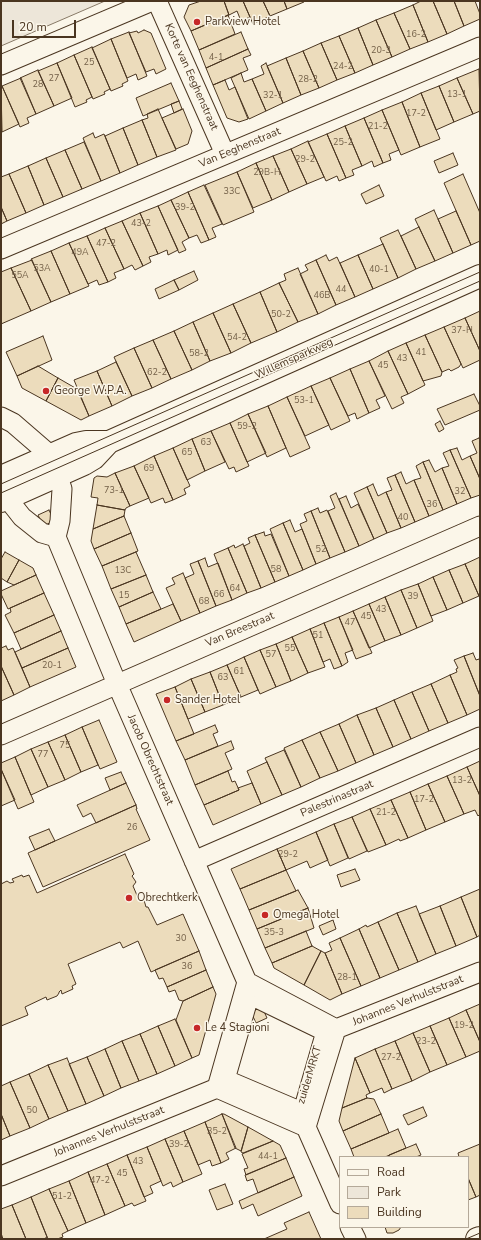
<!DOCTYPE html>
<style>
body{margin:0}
#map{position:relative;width:481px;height:1240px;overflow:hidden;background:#fbf6e9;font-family:"Nunito Sans",sans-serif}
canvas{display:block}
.frame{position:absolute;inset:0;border:2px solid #4a3520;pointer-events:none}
.legend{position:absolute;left:339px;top:1156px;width:130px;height:72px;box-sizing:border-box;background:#fbf6e9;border:1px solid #b4a999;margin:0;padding:5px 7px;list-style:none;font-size:12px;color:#4a3520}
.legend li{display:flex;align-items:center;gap:8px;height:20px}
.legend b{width:20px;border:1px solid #b4a999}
.scale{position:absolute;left:12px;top:20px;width:64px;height:18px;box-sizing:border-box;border:2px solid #4a3520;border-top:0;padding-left:5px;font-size:12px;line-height:14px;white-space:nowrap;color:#4a3520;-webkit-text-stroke:3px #fbf6e9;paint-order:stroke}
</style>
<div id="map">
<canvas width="481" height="1240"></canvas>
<div class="frame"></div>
<ul class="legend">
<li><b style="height:5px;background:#fbf6e9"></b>Road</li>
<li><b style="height:11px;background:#ede6d9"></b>Park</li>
<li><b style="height:11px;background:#ecdcbc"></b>Building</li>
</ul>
<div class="scale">20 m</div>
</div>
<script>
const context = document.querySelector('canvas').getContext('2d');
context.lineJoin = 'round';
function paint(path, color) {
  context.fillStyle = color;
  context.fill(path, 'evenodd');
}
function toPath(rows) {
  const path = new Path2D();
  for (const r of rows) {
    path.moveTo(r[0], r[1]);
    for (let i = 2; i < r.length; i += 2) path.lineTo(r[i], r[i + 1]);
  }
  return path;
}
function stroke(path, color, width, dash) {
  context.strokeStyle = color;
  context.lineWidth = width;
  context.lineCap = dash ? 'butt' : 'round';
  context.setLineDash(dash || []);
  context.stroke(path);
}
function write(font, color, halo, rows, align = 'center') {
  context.font = font + ' "Nunito Sans",sans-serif';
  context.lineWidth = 3;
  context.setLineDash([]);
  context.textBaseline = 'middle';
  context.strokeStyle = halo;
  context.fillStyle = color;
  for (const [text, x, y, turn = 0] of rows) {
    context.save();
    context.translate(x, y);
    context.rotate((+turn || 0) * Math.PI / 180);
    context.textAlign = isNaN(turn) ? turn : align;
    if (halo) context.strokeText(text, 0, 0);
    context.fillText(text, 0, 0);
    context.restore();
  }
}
const green = toPath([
 [1,1,105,1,1,46,1,1]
]);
const building = toPath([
 [201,1,224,1,229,15,191,31,184,17,189,5,201,1],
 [224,1,243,1,250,17,241,21,237,11,229,15,224,1],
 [243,1,263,1,270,16,253,24,243,1],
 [263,1,284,1,287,9,270,16,263,1],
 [284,1,304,1,304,2,287,9,284,1],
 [421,1,433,1,447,34,428,42,413,5,421,1],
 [433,1,454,1,464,26,447,34,433,1],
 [454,1,475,1,480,14,480,19,464,26,454,1],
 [413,5,428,42,410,49,394,13,413,5],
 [394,13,410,49,392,57,376,20,394,13],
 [228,15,235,34,199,50,191,31,228,15],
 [376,20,392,57,373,65,358,28,376,20],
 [358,28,373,65,355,73,339,36,358,28],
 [144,30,151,33,166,69,156,74,154,69,146,72,129,33,137,31,138,33,144,30],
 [129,32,147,76,138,80,136,74,127,78,111,39,129,32],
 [241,32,248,49,206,68,199,50,241,32],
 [339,36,355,73,337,80,321,43,339,36],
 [111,39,128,81,122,84,123,86,111,91,92,48,111,39],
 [321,43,337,80,319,88,303,51,321,43],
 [92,47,110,89,104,92,105,94,93,99,74,55,92,47],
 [248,49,251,55,243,58,248,70,213,85,206,68,248,49],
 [303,51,319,88,301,95,286,58,303,51],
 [74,55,92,97,86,100,87,102,75,107,57,63,74,55],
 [286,58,301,95,283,103,267,66,286,58],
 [57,63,72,98,54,106,38,71,57,63],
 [266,63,283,103,266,111,252,79,264,74,261,66,266,63],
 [479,69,480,111,473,114,457,78,479,69],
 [38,70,54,106,36,114,20,78,38,70],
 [241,73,244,82,252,79,266,111,249,119,231,78,241,73],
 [21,78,36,114,27,118,29,123,20,127,2,86,21,78],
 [457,78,473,114,454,122,439,86,457,78],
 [225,80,229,90,235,87,248,119,239,122,227,118,213,85,225,80],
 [171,83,179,101,143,116,136,98,171,83],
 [1,86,2,86,19,124,2,132,1,86],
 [439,86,454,122,436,130,421,93,439,86],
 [421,93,440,139,420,147,402,102,421,93],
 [179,101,182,109,174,113,171,104,179,101],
 [402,102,420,147,401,155,382,110,402,102],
 [158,109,176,150,157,157,142,120,148,118,147,114,158,109],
 [183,109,192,131,188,144,176,149,162,118,183,109],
 [382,110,399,150,389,154,391,160,383,163,364,118,382,110],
 [364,118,383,163,374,167,372,161,362,166,345,126,364,118],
 [142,120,157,157,138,165,123,128,142,120],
 [345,126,362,166,352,170,354,175,346,178,327,134,345,126],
 [123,128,138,165,120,173,105,136,123,128],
 [93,133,95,138,104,134,120,173,101,181,83,138,93,133],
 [327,134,346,178,339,181,337,176,326,181,308,142,327,134],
 [308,141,324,177,307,184,291,149,308,141],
 [84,142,101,181,82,189,65,150,84,142],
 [291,149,307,184,289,192,273,156,291,149],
 [65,150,82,189,63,197,46,158,65,150],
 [453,153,458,165,439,173,434,161,453,153],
 [273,156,289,192,272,200,256,163,273,156],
 [46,158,63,197,44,205,28,166,46,158],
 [256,163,272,200,253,208,237,172,256,163],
 [28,166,44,205,26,213,9,174,28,166],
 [237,172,254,212,223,225,205,185,237,172],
 [9,174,26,213,7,221,1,207,1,177,9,174],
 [463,174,480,213,480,241,471,245,444,183,463,174],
 [204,185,222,224,212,228,216,237,209,240,188,192,204,185],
 [379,185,384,196,366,204,361,194,379,185],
 [188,192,209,240,201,243,197,235,189,238,171,200,188,192],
 [171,200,189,238,182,242,186,250,179,253,158,206,171,200],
 [158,206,178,250,168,255,167,250,158,254,140,213,158,206],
 [1,207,7,221,1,224,1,207],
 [434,210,453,253,435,261,415,219,434,210],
 [456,211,471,245,453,253,438,219,456,211],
 [140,213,158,254,149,257,151,262,143,266,122,221,140,213],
 [122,221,143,266,135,270,132,265,124,269,105,228,122,221],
 [419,227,435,261,416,269,401,236,419,227],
 [105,228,124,269,114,273,116,278,108,282,87,236,105,228],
 [398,230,416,269,398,278,380,238,398,230],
 [87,236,108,282,99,285,97,280,88,284,69,243,87,236],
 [69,243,89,286,70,294,51,251,69,243],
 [383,244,398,278,373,289,358,255,383,244],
 [51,251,70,294,51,302,31,259,51,251],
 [326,255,329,261,337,257,355,297,336,305,316,260,326,255],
 [358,255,373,289,355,297,340,263,358,255],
 [32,260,51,302,31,311,11,268,32,260],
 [316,260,336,305,318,314,300,274,308,270,305,265,316,260],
 [11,268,31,311,1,324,1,272,11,268],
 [298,268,318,314,298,322,279,283,286,280,284,274,298,268],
 [194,271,198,280,179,290,174,280,194,271],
 [174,280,179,290,159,299,155,289,174,280],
 [279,283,298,322,277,332,260,292,279,283],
 [260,292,277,332,251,343,233,304,260,292],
 [233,304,251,343,231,353,213,313,233,304],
 [480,311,480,351,465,318,480,311],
 [213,313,231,353,210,361,193,322,213,313],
 [465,318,480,351,480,360,463,368,444,327,465,318],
 [193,322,210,361,192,370,174,331,193,322],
 [444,327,461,364,459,367,451,371,449,369,442,372,425,335,444,327],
 [174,331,192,370,171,379,153,340,174,331],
 [425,335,442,372,441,376,423,381,406,343,425,335],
 [43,336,52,360,17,376,6,352,43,336],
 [153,340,171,379,152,388,134,348,153,340],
 [406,343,425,385,408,394,388,351,406,343],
 [134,348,152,388,132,396,114,357,134,348],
 [388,351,408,394,401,397,404,403,392,409,369,361,388,351],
 [369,361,385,396,376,400,380,408,369,413,350,369,369,361],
 [116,362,132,396,112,406,97,371,116,362],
 [38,366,58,378,46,401,22,388,17,376,38,366],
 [350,369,369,413,357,419,355,413,348,416,330,378,350,369],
 [97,371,112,406,89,416,74,380,97,371],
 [58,378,77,389,89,416,81,420,46,401,58,378],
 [330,378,350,421,331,430,311,386,330,378],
 [311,386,329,425,305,436,287,397,311,386],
 [474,394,480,406,480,410,445,425,437,409,474,394],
 [287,397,310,448,290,457,268,406,287,397],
 [268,406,286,448,267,457,248,414,268,406],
 [248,414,266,453,247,462,230,423,248,414],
 [440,421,444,429,439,432,435,424,440,421],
 [230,423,249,466,236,472,234,467,229,469,211,431,230,423],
 [211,431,225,462,205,471,192,439,211,431],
 [479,438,480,441,480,479,470,456,477,453,472,441,479,438],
 [192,439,205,471,187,480,173,448,192,439],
 [173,448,190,486,184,489,186,494,173,500,154,456,173,448],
 [457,448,462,460,470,456,480,479,480,495,471,498,450,450,457,448],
 [450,450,471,498,457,504,442,468,449,466,443,453,450,450],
 [154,456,173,500,165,503,163,498,151,503,134,466,154,456],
 [429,460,435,472,442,468,457,504,443,510,423,462,429,460],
 [423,462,443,510,429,516,414,480,421,478,416,466,423,462],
 [134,466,149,498,130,506,115,473,134,466],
 [401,472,406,484,414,480,429,516,415,522,395,475,401,472],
 [115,473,130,506,126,508,125,510,97,505,98,498,91,497,94,478,97,476,107,477,115,473],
 [395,475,415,522,401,528,386,492,392,490,387,478,395,475],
 [373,484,378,496,386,492,401,528,387,533,367,487,373,484],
 [367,487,387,533,374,539,354,493,367,487],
 [336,493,359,546,345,552,328,511,335,508,330,496,336,493],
 [346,496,351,508,358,504,374,539,359,546,339,499,346,496],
 [97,505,125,510,124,516,93,529,97,505],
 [318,508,320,513,327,510,345,552,330,558,311,511,318,508],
 [49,510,54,521,43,526,38,515,49,510],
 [311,511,330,558,316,564,300,524,307,521,304,514,311,511],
 [124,516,131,533,94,549,91,541,93,529,124,516],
 [290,520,295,532,302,529,316,564,303,570,283,523,290,520],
 [283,523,303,570,289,576,270,529,283,523],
 [264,532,265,536,271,534,289,576,275,582,255,535,264,532],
 [131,533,138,551,102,566,94,549,131,533],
 [255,535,275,582,261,588,244,546,250,543,248,538,255,535],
 [243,544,261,588,247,593,228,548,234,545,235,548,243,544],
 [228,548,247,593,232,600,214,554,228,548],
 [5,552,19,560,7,582,1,578,1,559,5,552],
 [136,552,146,575,111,589,102,566,136,552],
 [480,557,480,596,479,596,465,564,480,557],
 [205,558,208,567,218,563,232,600,216,606,198,561,205,558],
 [19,560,33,568,36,575,14,585,7,582,19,560],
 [198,561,216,606,200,613,185,578,194,574,190,564,198,561],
 [465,564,479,596,463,603,449,570,465,564],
 [449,570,463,603,447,610,433,577,449,570],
 [183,573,200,613,181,621,166,588,175,584,172,578,183,573],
 [36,575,44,593,8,609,1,594,1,591,36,575],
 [146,575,153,592,119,607,111,589,146,575],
 [433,577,447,610,431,616,418,584,433,577],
 [418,584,433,621,417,628,401,590,418,584],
 [401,590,417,628,401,635,385,597,401,590],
 [153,592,161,609,126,624,119,607,153,592],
 [44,593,54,615,14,633,5,615,11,612,10,608,44,593],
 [385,597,401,635,385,641,369,604,385,597],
 [173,604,181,621,134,642,126,624,173,604],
 [369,604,385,641,369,648,353,611,369,604],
 [353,611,372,653,356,659,339,617,353,611],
 [54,615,61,631,21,649,14,633,54,615],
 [339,617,353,650,345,653,348,662,342,666,324,623,339,617],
 [324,623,342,666,334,669,330,659,323,662,310,629,324,623],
 [310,629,325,667,308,673,292,637,310,629],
 [61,631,68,648,22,668,15,652,61,631],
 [292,637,308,673,291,681,276,644,292,637],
 [276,644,291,681,276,687,260,650,276,644],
 [6,646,8,650,13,648,30,687,14,695,1,666,1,648,6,646],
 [68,648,76,667,30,687,22,668,68,648],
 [260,650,276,687,260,694,244,657,260,650],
 [473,653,476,660,479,659,480,662,480,696,464,656,473,653],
 [464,656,480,696,480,709,467,715,450,675,457,672,456,669,458,668,454,660,464,656],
 [244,657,258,690,241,697,227,665,244,657],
 [227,665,241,697,223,705,210,672,227,665],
 [1,666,14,695,1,701,1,666],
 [210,672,223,705,205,712,191,679,210,672],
 [450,675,467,715,448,723,431,684,450,675],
 [191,679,205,712,188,719,175,687,191,679],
 [431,684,448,723,429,731,412,692,431,684],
 [175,687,194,734,176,741,156,694,175,687],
 [412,692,429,731,411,739,394,700,412,692],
 [394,700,411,739,393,747,376,708,394,700],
 [376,708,393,747,374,755,357,715,376,708],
 [357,715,374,755,356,763,339,724,357,715],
 [99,720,117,762,100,769,82,727,99,720],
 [339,724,356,763,338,771,320,732,339,724],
 [215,725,218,732,213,734,218,746,185,760,176,741,215,725],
 [82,727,98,765,81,772,65,735,82,727],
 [320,732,338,771,320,778,302,740,320,732],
 [65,735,81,772,65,780,48,742,65,735],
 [302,740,320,778,301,787,284,748,302,740],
 [231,741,234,749,225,753,232,769,195,785,185,760,231,741],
 [48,742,65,780,48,787,31,749,48,742],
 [31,749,48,787,31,795,15,757,31,749],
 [284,750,301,787,282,795,265,758,284,750],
 [15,757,34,802,18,809,1,769,1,763,15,757],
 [480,761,480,796,467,767,480,761],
 [267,762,282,795,261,804,247,771,267,762],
 [467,767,480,796,480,814,478,816,475,810,464,814,447,776,467,767],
 [1,769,15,800,1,806,1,769],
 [228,771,232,782,235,781,239,790,204,805,195,785,228,771],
 [121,772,126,783,110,790,105,778,121,772],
 [447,776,464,814,445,822,428,784,447,776],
 [126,783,136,805,96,823,91,813,83,817,77,805,126,783],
 [252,783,261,804,213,825,204,805,239,790,238,788,252,783],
 [428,784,445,822,426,830,410,792,428,784],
 [410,792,426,830,408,838,391,800,410,792],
 [391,800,408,838,400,841,399,839,386,845,370,809,391,800],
 [136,805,137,809,136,809,150,840,43,887,28,853,136,805],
 [370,809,386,845,368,852,352,817,370,809],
 [352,817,367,851,349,859,334,824,352,817],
 [334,824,348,858,330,866,316,832,334,824],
 [49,829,55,841,35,850,29,837,49,829],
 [316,832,328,860,310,868,307,861,286,870,277,849,316,832],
 [277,849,286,870,240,889,231,869,277,849],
 [125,854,134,874,132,876,136,882,133,886,139,900,144,900,146,907,148,907,157,925,183,914,199,951,151,972,138,941,123,948,120,942,68,964,76,984,72,986,73,989,62,994,61,990,59,992,59,993,57,996,47,1000,46,997,25,1007,28,1015,1,1026,1,884,7,881,10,883,14,882,12,879,22,875,23,877,29,875,37,893,125,854],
 [355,869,360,880,341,887,337,875,355,869],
 [286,870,296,891,249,910,240,889,286,870],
 [480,889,480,935,477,937,461,897,480,889],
 [298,890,308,908,257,929,249,910,298,890],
 [461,897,477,937,456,946,440,906,461,897],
 [416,906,436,954,418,962,397,913,416,906],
 [440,906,456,946,436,954,419,914,440,906],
 [308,908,314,928,265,948,257,929,308,908],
 [397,913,418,962,399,970,378,922,397,913],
 [333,920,336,929,323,935,319,926,333,920],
 [378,922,399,970,380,978,359,929,366,925,367,927,378,922],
 [359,929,380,978,361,986,340,938,359,929],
 [306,931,312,946,272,963,265,948,306,931],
 [340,938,361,986,342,994,325,953,332,950,329,943,340,938],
 [312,946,321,951,304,985,274,968,272,963,312,946],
 [199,951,206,970,167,987,163,978,159,979,155,970,199,951],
 [321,951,325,953,342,994,330,1000,304,985,321,951],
 [206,970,213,987,183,1001,179,1000,175,990,169,992,167,987,206,970],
 [213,987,216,994,199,1055,192,1058,176,1020,183,1001,213,987],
 [480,1004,480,1042,466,1010,480,1004],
 [262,1007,267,1018,256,1023,251,1012,262,1007],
 [466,1010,480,1042,480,1051,466,1057,449,1018,466,1010],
 [449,1018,466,1057,447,1065,430,1026,449,1018],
 [175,1019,192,1058,175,1066,158,1026,175,1019],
 [158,1026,175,1066,157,1074,140,1034,158,1026],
 [430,1026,447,1065,430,1072,413,1033,430,1026],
 [413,1033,430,1072,412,1081,395,1041,413,1033],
 [140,1034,157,1074,139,1081,122,1041,140,1034],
 [122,1041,139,1081,121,1088,105,1049,122,1041],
 [395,1041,412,1081,392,1089,375,1049,395,1041],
 [105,1049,121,1088,104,1096,87,1057,105,1049],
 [375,1049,392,1089,384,1093,382,1088,370,1093,355,1058,375,1049],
 [87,1057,104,1096,86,1104,69,1064,87,1057],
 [67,1058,86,1104,68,1111,48,1065,67,1058],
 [355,1058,370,1093,366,1095,367,1098,342,1108,355,1058],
 [48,1065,68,1111,49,1119,29,1074,48,1065],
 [29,1074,49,1119,30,1128,10,1082,29,1074],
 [10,1082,30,1128,10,1136,1,1114,1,1086,10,1082],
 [367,1098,374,1099,381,1114,343,1131,339,1121,342,1108,367,1098],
 [423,1107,427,1116,408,1125,403,1115,423,1107],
 [1,1114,10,1136,1,1140,1,1114],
 [222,1114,224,1114,248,1127,241,1151,235,1148,222,1114],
 [222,1114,236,1148,226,1153,229,1159,221,1163,205,1122,222,1114],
 [381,1114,389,1133,351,1149,343,1131,381,1114],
 [205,1122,221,1163,212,1166,210,1160,198,1165,184,1131,205,1122],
 [248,1127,273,1141,243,1153,241,1152,248,1127],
 [398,1129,406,1148,385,1157,354,1157,351,1149,398,1129],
 [184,1131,202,1174,183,1182,165,1139,184,1131],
 [165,1139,183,1182,173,1187,171,1182,163,1186,147,1147,165,1139],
 [273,1141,280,1145,286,1158,246,1175,244,1169,248,1168,242,1154,273,1141],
 [416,1144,421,1155,416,1157,389,1157,389,1155,416,1144],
 [480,1144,480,1195,476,1197,468,1178,468,1157,459,1157,458,1153,480,1144],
 [147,1147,161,1181,150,1186,153,1193,144,1197,127,1155,147,1147],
 [127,1155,146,1201,134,1206,132,1203,125,1206,107,1164,127,1155],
 [286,1158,294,1177,258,1193,253,1179,247,1181,245,1175,286,1158],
 [107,1164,125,1206,105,1215,88,1172,107,1164],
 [88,1172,105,1215,86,1223,69,1181,88,1172],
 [294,1177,302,1196,258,1216,253,1204,242,1209,239,1201,294,1177],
 [468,1178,476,1197,468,1200,468,1178],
 [69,1181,86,1223,68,1231,49,1189,69,1181],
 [225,1184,233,1204,217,1210,209,1190,225,1184],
 [49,1189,68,1231,62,1234,63,1237,57,1239,48,1239,31,1197,49,1189],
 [31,1197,47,1237,44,1239,26,1239,12,1205,31,1197],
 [12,1205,26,1239,3,1239,1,1233,1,1209,12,1205],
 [309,1212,321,1239,264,1239,287,1229,284,1223,309,1212],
 [385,1227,401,1227,399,1230,393,1233,387,1233,385,1227]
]);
const pedestrian = toPath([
 [251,998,323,1033,301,1109,228,1078,251,998]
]);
const minor = toPath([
 [157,1,225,154],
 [1,65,152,1],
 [1,249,480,47],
 [1,417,13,423,50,455,53,461,62,489,60,521,56,537,117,684,247,982],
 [1,485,7,498,22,517,42,533,56,537],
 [1,735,480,526],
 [194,861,480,737],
 [247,982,336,1029],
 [336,1029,480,972],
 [217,1088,247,982],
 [217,1088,306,1127],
 [306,1127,336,1029],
 [306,1127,340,1204],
 [1,1176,217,1088],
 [350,1227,356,1239]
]);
const tertiary = toPath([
 [1,477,76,444,86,442,109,442],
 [1,501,84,464,94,458,109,442,480,276],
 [477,1239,480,1238]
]);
const tram = toPath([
 [1,484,480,272],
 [1,493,480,281],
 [466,1239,480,1233]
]);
const markers = [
 [197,22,4,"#c62828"],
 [46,391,4,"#c62828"],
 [167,700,4,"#c62828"],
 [129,898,4,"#c62828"],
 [265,915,4,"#c62828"],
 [197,1028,4,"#c62828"]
];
const numberNames = [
 ["16-2",416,35],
 ["20-3",381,51],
 ["4-1",216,58],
 ["25",89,63],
 ["24-2",343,67],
 ["27",54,79],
 ["28-2",308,80],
 ["28",38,85],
 ["13-1",457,95],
 ["32-1",273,96],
 ["17-2",416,114],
 ["21-2",378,127],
 ["25-2",343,143],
 ["29-2",305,160],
 ["29B-H",267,173],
 ["33C",232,192],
 ["39-2",185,208],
 ["43-2",141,224],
 ["47-2",106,244],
 ["49A",80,253],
 ["53A",42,269],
 ["40-1",379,270],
 ["55A",20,276],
 ["44",341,290],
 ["46B",322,296],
 ["50-2",281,315],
 ["37-H",462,331],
 ["54-2",237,338],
 ["41",421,353],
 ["58-2",199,354],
 ["43",402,359],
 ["45",383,366],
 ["62-2",157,373],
 ["53-1",304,401],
 ["59-2",247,427],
 ["63",206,443],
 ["65",187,453],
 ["69",149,469],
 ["73-1",114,491],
 ["32",460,492],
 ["36",432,505],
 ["40",403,518],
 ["52",321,550],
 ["58",276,570],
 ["13C",123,571],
 ["64",235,589],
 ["66",219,595],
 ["15",124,596],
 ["39",413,597],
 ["68",204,602],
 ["43",381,610],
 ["45",366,617],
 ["47",350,623],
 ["51",318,636],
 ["55",290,649],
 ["57",271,655],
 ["20-1",52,666],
 ["61",239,672],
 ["63",223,678],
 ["75",65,746],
 ["77",43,755],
 ["13-2",462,781],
 ["17-2",424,800],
 ["21-2",386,813],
 ["26",132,828],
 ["29-2",288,855],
 ["35-3",274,933],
 ["30",181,939],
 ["36",187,967],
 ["28-1",347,978],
 ["19-2",464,1026],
 ["23-2",426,1042],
 ["27-2",391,1058],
 ["50",32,1111],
 ["35-2",217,1132],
 ["39-2",179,1145],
 ["44-1",268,1157],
 ["43",138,1162],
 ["45",122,1174],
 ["47-2",100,1181],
 ["51-2",62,1197]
];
const poiNames = [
 ["Parkview Hotel",205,22],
 ["George W.P.A.",54,391],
 ["Sander Hotel",175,700],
 ["Obrechtkerk",137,898],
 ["Omega Hotel",273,915],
 ["Le 4 Stagioni",205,1028]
];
const streetNames = [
 ["Korte van Eeghenstraat",191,77,66],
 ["Van Eeghenstraat",240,148,-23],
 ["Willemsparkweg",294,359,-24],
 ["Van Breestraat",240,630,-23],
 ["Jacob Obrechtstraat",150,760,66],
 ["Palestrinastraat",337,799,-23],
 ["Johannes Verhulststraat",408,1001,-22],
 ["zuiderMRKT",310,1075,-73],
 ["Johannes Verhulststraat",109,1132,-22]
];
paint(green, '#ede6d9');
stroke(green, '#887966', 1);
paint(building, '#ecdcbc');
stroke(building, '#4a3520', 1);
stroke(pedestrian, '#4a3520', 16);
stroke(minor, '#4a3520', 21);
stroke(tertiary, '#4a3520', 24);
stroke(pedestrian, '#fbf6e9', 14);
stroke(minor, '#fbf6e9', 19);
stroke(tertiary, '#fbf6e9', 22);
stroke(tram, '#4a3520', 1);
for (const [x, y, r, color] of markers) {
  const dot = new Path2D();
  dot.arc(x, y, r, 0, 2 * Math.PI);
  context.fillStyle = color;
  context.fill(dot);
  stroke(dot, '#fbf6e9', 1.5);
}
write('9px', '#725f47', null, numberNames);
write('11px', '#4a3520', '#fbf6e9', poiNames, 'left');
write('11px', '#4a3520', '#fbf6e9', streetNames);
</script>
